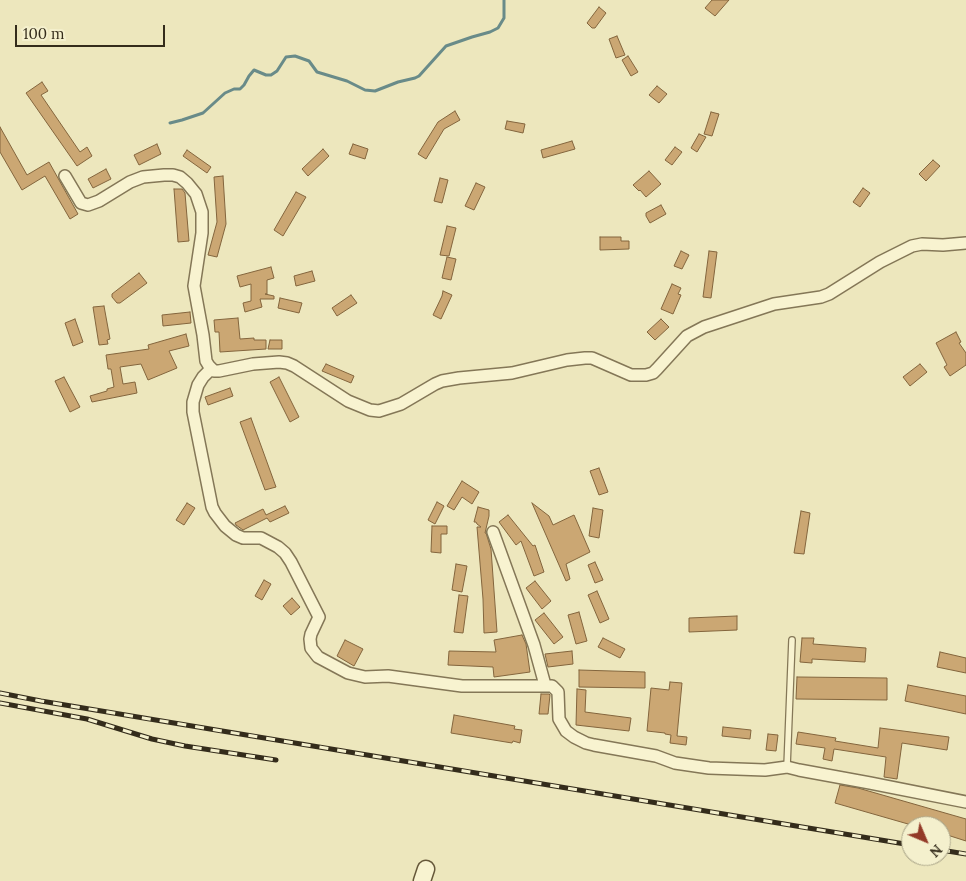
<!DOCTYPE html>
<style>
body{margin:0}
#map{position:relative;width:966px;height:881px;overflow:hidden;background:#ede7bd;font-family:Lora,serif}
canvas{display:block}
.north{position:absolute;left:901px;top:816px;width:50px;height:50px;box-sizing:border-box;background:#f4f0cd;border:1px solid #a7a286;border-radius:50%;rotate:135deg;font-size:14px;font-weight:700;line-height:20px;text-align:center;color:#342c1b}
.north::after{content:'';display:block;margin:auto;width:18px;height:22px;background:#933a28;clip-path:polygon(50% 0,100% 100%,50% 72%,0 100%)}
.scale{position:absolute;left:15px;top:25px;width:150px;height:22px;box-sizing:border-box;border:2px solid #342c1b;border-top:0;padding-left:6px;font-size:15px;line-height:18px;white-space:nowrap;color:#342c1b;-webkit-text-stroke:4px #f4f0cd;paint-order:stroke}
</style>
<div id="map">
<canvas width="966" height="881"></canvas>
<div class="north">N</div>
<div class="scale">100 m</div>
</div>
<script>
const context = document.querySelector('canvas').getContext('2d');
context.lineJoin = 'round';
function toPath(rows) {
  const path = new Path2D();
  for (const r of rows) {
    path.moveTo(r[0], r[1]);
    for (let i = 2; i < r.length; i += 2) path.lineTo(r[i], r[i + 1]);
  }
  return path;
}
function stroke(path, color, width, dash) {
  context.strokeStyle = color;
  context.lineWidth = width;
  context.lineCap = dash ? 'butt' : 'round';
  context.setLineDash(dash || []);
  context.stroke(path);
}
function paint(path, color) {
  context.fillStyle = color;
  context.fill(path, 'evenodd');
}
const stream = toPath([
 [170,123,182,120,203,113,225,93,234,89,240,89,244,85,249,76,254,70,266,75,271,75,277,71,286,57,295,56,309,61,317,72,347,81,365,90,375,91,398,82,415,78,419,76,446,46,472,37,490,32,498,28,504,18,504,0]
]);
const building = toPath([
 [712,0,729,0,715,16,705,8,712,0],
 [599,7,606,13,595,28,592,28,587,23,599,7],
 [617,36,625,55,616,58,609,39,617,36],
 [628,56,638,72,631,76,622,60,628,56],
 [42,82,48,91,41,95,80,152,87,147,92,156,77,166,26,93,42,82],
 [657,86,667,94,659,103,649,95,657,86],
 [455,111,460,120,444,129,426,159,418,154,438,122,455,111],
 [711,112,719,114,712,136,704,134,711,112],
 [507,121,525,124,523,133,505,129,507,121],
 [0,127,27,175,49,162,78,214,70,219,45,176,22,190,0,152,0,127],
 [699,134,706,137,697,152,691,148,699,134],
 [572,141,575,149,543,158,541,150,572,141],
 [157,144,161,154,139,165,134,155,157,144],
 [353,144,368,149,365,159,349,154,353,144],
 [675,147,682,152,672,165,665,160,675,147],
 [323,149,329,156,308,176,302,169,323,149],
 [187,150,211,167,207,173,183,156,187,150],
 [933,160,940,166,926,181,919,174,933,160],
 [106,169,111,179,93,188,88,179,106,169],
 [649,171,661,184,646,197,640,190,639,191,633,185,649,171],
 [223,176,226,224,217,257,208,255,217,222,214,177,223,176],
 [440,178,448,180,442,203,434,201,440,178],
 [476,183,485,187,474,210,465,206,476,183],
 [863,188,870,193,860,207,853,202,863,188],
 [174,189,182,189,185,193,189,241,178,242,174,189],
 [296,192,306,197,283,236,274,230,296,192],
 [661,205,666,214,650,223,646,216,646,213,661,205],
 [447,226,456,228,449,256,440,255,447,226],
 [600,237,621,237,621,241,629,241,629,249,600,250,600,237],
 [681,251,689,255,682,269,674,266,681,251],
 [709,251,717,252,711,298,703,297,709,251],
 [447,257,456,259,451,280,442,278,447,257],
 [271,267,274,278,267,280,267,294,265,294,274,296,274,299,260,299,262,307,245,312,243,303,251,301,251,284,240,287,237,276,271,267],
 [312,271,315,281,296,286,294,276,312,271],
 [139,273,147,283,120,303,117,303,112,297,112,294,139,273],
 [672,284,681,288,678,294,681,295,673,314,661,309,672,284],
 [443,291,452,295,441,319,433,315,442,296,443,291],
 [351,295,357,303,337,316,332,308,351,295],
 [280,298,302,303,299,313,278,308,280,298],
 [104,306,110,339,107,340,108,344,99,345,93,307,104,306],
 [190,312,191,323,163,326,162,315,190,312],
 [238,318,240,339,254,338,254,340,266,340,266,349,220,352,219,332,215,332,214,320,238,318],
 [75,319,83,342,73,346,65,323,75,319],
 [661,319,669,327,655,340,647,332,661,319],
 [956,332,961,342,959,343,966,353,966,365,950,376,944,367,947,365,936,343,956,332],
 [186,334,189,346,169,351,177,368,148,380,141,364,120,367,123,384,135,382,137,393,92,402,90,396,107,391,107,389,114,387,111,369,108,369,106,355,149,349,148,345,186,334],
 [270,340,282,340,282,349,268,349,270,340],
 [326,364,354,376,351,383,322,371,326,364],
 [920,364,927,372,910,386,903,377,920,364],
 [64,377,80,407,70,412,55,381,64,377],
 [279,377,299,417,290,422,270,382,279,377],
 [230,388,233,396,208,405,205,397,230,388],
 [251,418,276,487,265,490,240,422,251,418],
 [599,468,608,492,599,495,590,471,599,468],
 [462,481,479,492,472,504,462,497,454,510,447,506,462,481],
 [437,502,444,506,435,524,428,520,437,502],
 [187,503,195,508,184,525,176,520,187,503],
 [532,503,549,516,553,525,574,515,590,552,566,564,570,579,566,581,532,503],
 [285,506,289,513,270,522,267,518,243,530,236,525,235,523,263,509,266,515,285,506],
 [478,507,489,510,489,516,485,533,486,533,491,549,497,632,484,633,483,599,477,527,481,527,477,524,476,522,474,522,478,507],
 [593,508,603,510,599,538,589,536,593,508],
 [801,511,810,513,804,554,794,553,801,511],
 [508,515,533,546,535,545,544,572,534,576,521,541,516,545,499,522,508,515],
 [432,526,447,526,447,534,441,534,441,553,431,552,432,526],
 [595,562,603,580,595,583,588,565,595,562],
 [456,564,467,566,462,592,452,590,456,564],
 [264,580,271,584,262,600,255,596,264,580],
 [535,581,551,601,542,609,526,588,535,581],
 [597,591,609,619,600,623,588,595,597,591],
 [459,595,468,596,463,633,454,632,459,595],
 [292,598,300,607,291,615,283,606,292,598],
 [579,612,587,641,576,644,568,615,579,612],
 [544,613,563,637,554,644,535,620,544,613],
 [737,616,737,630,689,632,689,618,737,616],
 [522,635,526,644,530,672,494,677,493,667,448,665,449,651,496,652,494,640,522,635],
 [603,638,625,649,620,658,598,647,603,638],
 [802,638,814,638,813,644,866,648,865,662,812,659,812,663,800,662,802,638],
 [345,640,363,649,354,666,337,656,345,640],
 [572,651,573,664,548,667,545,654,572,651],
 [940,652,966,658,966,673,937,667,940,652],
 [579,670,645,672,645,688,579,687,579,670],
 [797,677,887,678,887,700,796,699,797,677],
 [670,682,682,683,677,736,687,737,686,745,670,743,671,735,665,734,665,733,647,731,651,688,669,690,670,682],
 [908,685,966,696,966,714,905,701,908,685],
 [577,689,586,690,585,712,631,718,629,731,576,725,577,689],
 [541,694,549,694,550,695,548,714,539,714,541,694],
 [454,715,515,726,514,729,522,730,520,743,513,741,512,743,451,733,454,715],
 [723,727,751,730,750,739,722,736,723,727],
 [880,728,949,737,947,750,902,743,897,779,884,777,886,757,834,749,832,761,823,759,825,748,796,744,798,732,836,738,835,741,878,748,880,728],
 [768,734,778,735,776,751,766,750,768,734],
 [840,785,858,788,966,819,966,841,941,833,941,826,915,826,835,803,840,785]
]);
const service = toPath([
 [787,767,792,640]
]);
const minor = toPath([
 [65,176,81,203,88,205,99,201,130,182,143,177,164,175,173,175,180,177,187,183,196,194,202,212,202,233,194,286,203,335,206,361,209,366,214,371,219,371,253,364,279,362,287,363,294,366,348,401,370,410,379,411,401,404,435,384,442,381,459,378,512,373,567,360,585,358,592,358,631,375,646,375,653,373,657,369,687,336,704,327,774,304,821,297,829,294,880,262,912,246,922,244,943,245,966,243],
 [211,369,203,377,198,385,193,402,193,412,212,507,215,513,225,526,236,535,243,538,261,538,278,547,285,553,291,562,319,617,311,634,310,639,311,648,318,657,348,673,365,677,388,676,462,686,552,686,558,692,559,719,566,731,574,737,586,743,594,745,656,756,675,763,709,768,765,770,787,767,799,770,870,783,966,802],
 [493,532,534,645,545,685]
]);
const secondary = toPath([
 [422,881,426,869]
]);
const rail = toPath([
 [0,693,41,701,911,845],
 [0,703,87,719,152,739,185,746,276,760],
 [941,850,966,854]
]);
stroke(stream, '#698b89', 3);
paint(building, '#cba773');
stroke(building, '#83653d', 1);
stroke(service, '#847757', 8);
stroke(minor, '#847757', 14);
stroke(secondary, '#66583a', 19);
stroke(service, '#f8f3d0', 5.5);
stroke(minor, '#f8f3d0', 11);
stroke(secondary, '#f8f3d0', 16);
stroke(rail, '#342c1b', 5);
stroke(rail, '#f4f0cd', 3, [9]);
</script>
